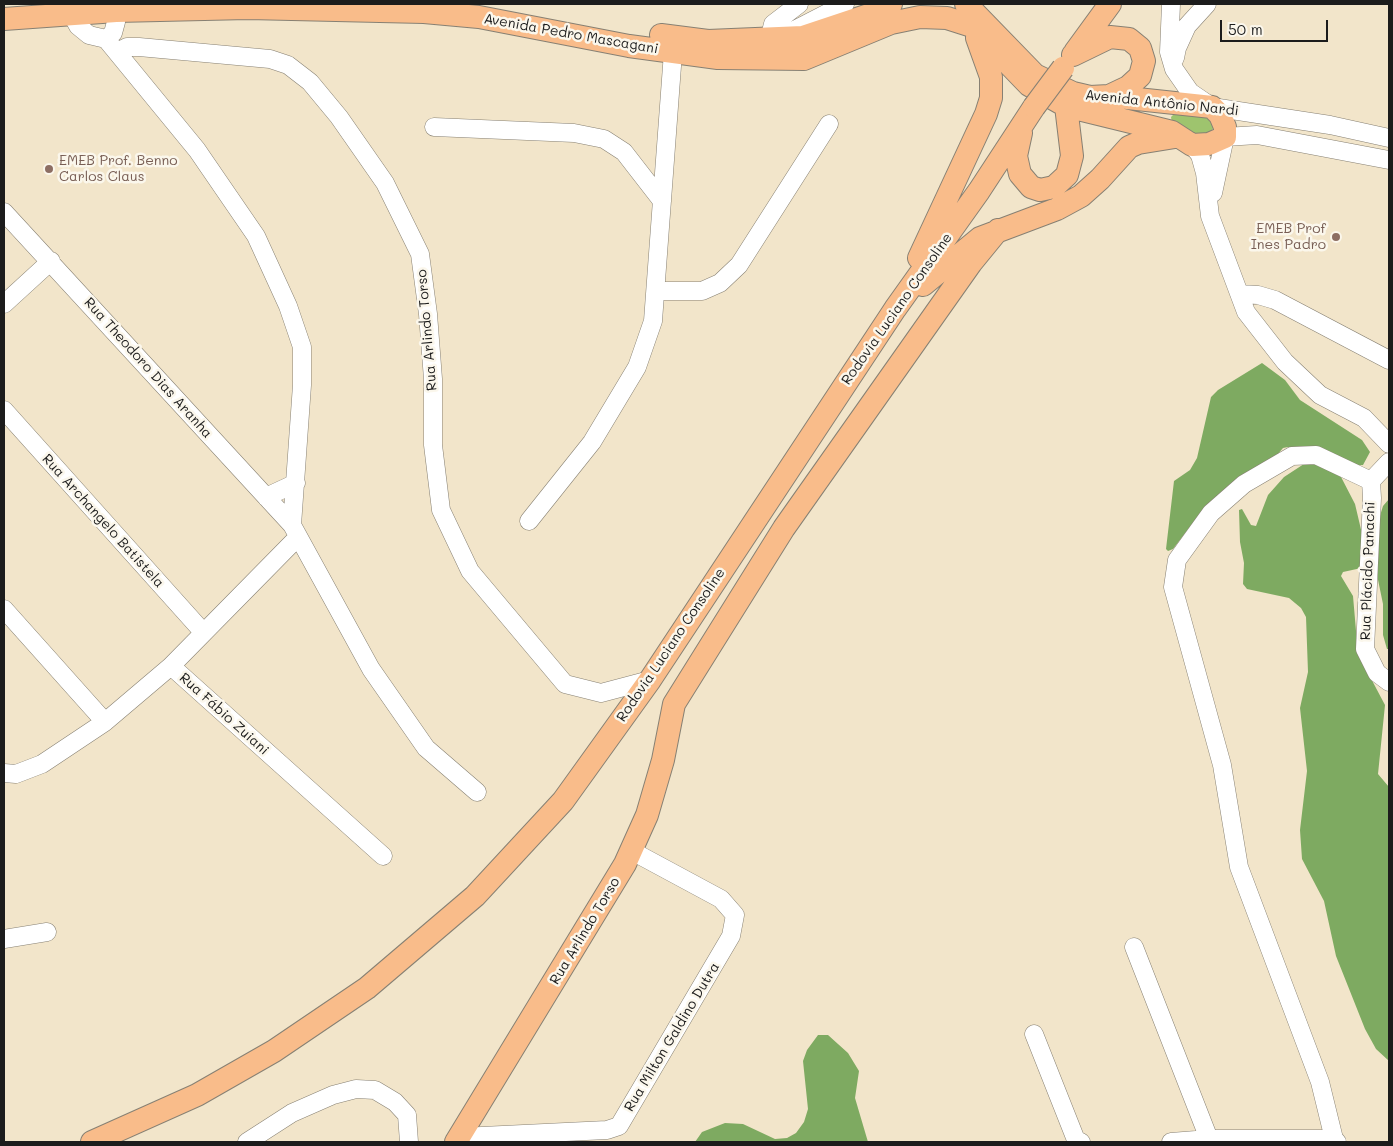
<!DOCTYPE html>
<meta charset="utf-8">
<style>
body{margin:0}
#map{position:relative;width:1393px;height:1146px;overflow:hidden;background:#f2e5ca;font-family:Mali,sans-serif}
canvas{display:block}
.frame{position:absolute;inset:0;border:5px solid #1c1c1c;pointer-events:none}
.scale{position:absolute;left:1220px;top:20px;width:108px;height:22px;box-sizing:border-box;border:2px solid #1c1c1c;border-top:0;padding-left:6px;font-size:15px;line-height:18px;white-space:nowrap;color:#1c1c1c;-webkit-text-stroke:4px #fbf7ec;paint-order:stroke}
</style>
<div id="map">
<canvas width="1393" height="1146"></canvas>
<div class="frame"></div>
<div class="scale">50 m</div>
</div>
<script>
const context = document.querySelector('canvas').getContext('2d');
context.lineJoin = 'round';
function paint(path, color) {
  context.fillStyle = color;
  context.fill(path, 'evenodd');
}
function toPath(rows) {
  const path = new Path2D();
  for (const r of rows) {
    path.moveTo(r[0], r[1]);
    for (let i = 2; i < r.length; i += 2) path.lineTo(r[i], r[i + 1]);
  }
  return path;
}
function stroke(path, color, width, dash) {
  context.strokeStyle = color;
  context.lineWidth = width;
  context.lineCap = dash ? 'butt' : 'round';
  context.setLineDash(dash || []);
  context.stroke(path);
}
function write(font, color, halo, rows, align = 'center') {
  context.font = font + ' Mali,sans-serif';
  context.lineWidth = 5;
  context.setLineDash([]);
  context.textBaseline = 'middle';
  context.strokeStyle = halo;
  context.fillStyle = color;
  for (const [text, x, y, turn = 0] of rows) {
    context.save();
    context.translate(x, y);
    context.rotate((+turn || 0) * Math.PI / 180);
    context.textAlign = isNaN(turn) ? turn : align;
    if (halo) context.strokeText(text, 0, 0);
    context.fillText(text, 0, 0);
    context.restore();
  }
}
const green = toPath([
 [1175,113,1211,118,1214,126,1211,133,1199,140,1172,123,1171,117]
]);
const forest = toPath([
 [1262,363,1285,380,1300,400,1362,440,1370,452,1363,465,1348,466,1340,475,1355,504,1363,538,1374,535,1383,506,1389,499,1389,649,1387,649,1383,635,1383,604,1377,575,1366,567,1343,572,1341,576,1353,596,1358,654,1385,705,1378,774,1389,787,1389,1061,1376,1049,1365,1029,1336,956,1324,901,1302,859,1300,830,1307,771,1300,708,1308,672,1306,617,1301,608,1289,598,1247,589,1243,584,1244,563,1240,542,1239,510,1242,509,1251,525,1256,526,1268,495,1284,477,1307,462,1308,456,1288,447,1283,448,1266,468,1199,515,1173,549,1168,551,1166,549,1174,481,1190,470,1197,458,1211,397,1218,390],
 [818,1035,828,1035,848,1053,859,1071,855,1098,868,1142,695,1142,702,1132,725,1123,743,1124,775,1139,787,1138,796,1133,804,1122,808,1109,803,1061,807,1050]
]);
const minor = toPath([
 [70,4,72,15,78,26,89,35,106,39,197,150,256,236,288,306,302,347,302,385,292,525],
 [1171,4,1169,52,1174,69,1190,92,1212,107,1330,125,1389,138],
 [779,38,845,4],
 [106,39,113,33,116,22,115,4],
 [769,40,773,24,799,4],
 [117,52,127,47,139,47,270,59,288,65,310,82,339,117,385,183,420,254,428,314,433,379,433,445,441,510,470,571,565,684,601,693,650,680],
 [1175,58,1177,48,1187,26,1207,4],
 [434,127,574,133,604,139,624,152,662,201],
 [1192,145,1200,155,1205,173,1210,216,1246,312,1285,362,1320,395,1364,418,1389,444],
 [1213,193,1225,137,1257,135,1389,160],
 [4,212,292,525,371,669,426,748,477,792],
 [656,291,702,291,720,283,739,265,829,124],
 [1240,294,1258,295,1275,300,1389,360],
 [4,304,51,261],
 [4,410,203,632],
 [1371,481,1372,498,1365,649,1377,673,1389,682],
 [1371,481,1389,462],
 [266,497,296,483],
 [529,521,592,442,637,367,653,321,674,39],
 [4,609,105,722],
 [171,666,298,537],
 [4,773,16,774,42,764,105,722,171,666,383,856],
 [4,939,47,932],
 [1134,947,1209,1139],
 [1034,1034,1076,1140,1081,1142],
 [461,1137,607,1130,619,1126,731,936,735,915,721,899,630,850],
 [247,1142,292,1113,333,1095,356,1089,375,1090,395,1102,407,1115,409,1142],
 [1171,1142,1209,1139,1334,1139],
 [1337,1142,1334,1139,1320,1082,1239,867,1222,765,1173,587,1177,560,1211,513,1244,484,1292,456,1316,455,1371,481]
]);
const major = toPath([
 [4,19,116,11,248,8,424,12,479,17,629,46,718,58,804,59,891,23,920,17,947,18,972,26,1029,85,1066,106,1172,132,1192,145,1209,144,1225,137,1225,127,1220,115,1212,107,1109,96,1090,97,1073,93,1035,75,966,4],
 [661,35,708,41,803,37,878,12,891,4],
 [1075,52,1110,4],
 [1073,55,1110,37,1129,39,1140,48,1144,61,1140,76,1128,87,1109,96],
 [1021,133,1016,156,1020,174,1031,187,1040,190,1054,187,1067,175,1072,156,1066,106],
 [919,258,986,114,991,98,991,77,977,38],
 [923,285,980,238,1057,209,1081,196,1100,179,1129,147,1138,143,1175,137],
 [92,1142,197,1095,274,1051,367,988,475,896,563,801,650,680,895,309,979,191,1034,107],
 [456,1142,625,864,647,815,663,760,674,704,784,528,971,263,998,230]
]);
const majorBridge = toPath([
 [1034,107,1063,68]
]);
const markers = [
 [49,169,5,"#8d6e63"],
 [1336,237,5,"#8d6e63"]
];
const streetNames = [
 ["Avenida Pedro Mascagani",571,34,10],
 ["Avenida Antônio Nardi",1162,103,6],
 ["Rodovia Luciano Consoline",897,309,-55],
 ["Rua Arlindo Torso",427,330,-95],
 ["Rua Theodoro Dias Aranha",148,368,48],
 ["Rua Archangelo Batistela",103,521,48],
 ["Rua Plácido Panachi",1368,571,-88],
 ["Rodovia Luciano Consoline",671,645,-56],
 ["Rua Fábio Zuiani",224,714,42],
 ["Rua Arlindo Torso",585,931,-59],
 ["Rua Milton Galdino Dutra",672,1037,-59]
];
const educationNames = [
 ["EMEB Prof. Benno",59,161],
 ["Carlos Claus",59,177],
 ["EMEB Prof",1326,229,"right"],
 ["Ines Padro",1326,245,"right"]
];
paint(green, '#9ec46e');
paint(forest, '#7eaa61');
stroke(minor, '#878073', 19);
stroke(major, '#878073', 24);
stroke(minor, '#fff', 18);
stroke(major, '#f9bc8a', 22);
stroke(majorBridge, '#878073', 24, []);
stroke(majorBridge, '#f9bc8a', 22);
for (const [x, y, r, color] of markers) {
  const dot = new Path2D();
  dot.arc(x, y, r, 0, 2 * Math.PI);
  context.fillStyle = color;
  context.fill(dot);
  stroke(dot, '#fbf7ec', 2);
}
write('14px', '#1c1c1c', '#fbf7ec', streetNames);
write('14px', '#785e54', '#fbf7ec', educationNames, 'left');
</script>
